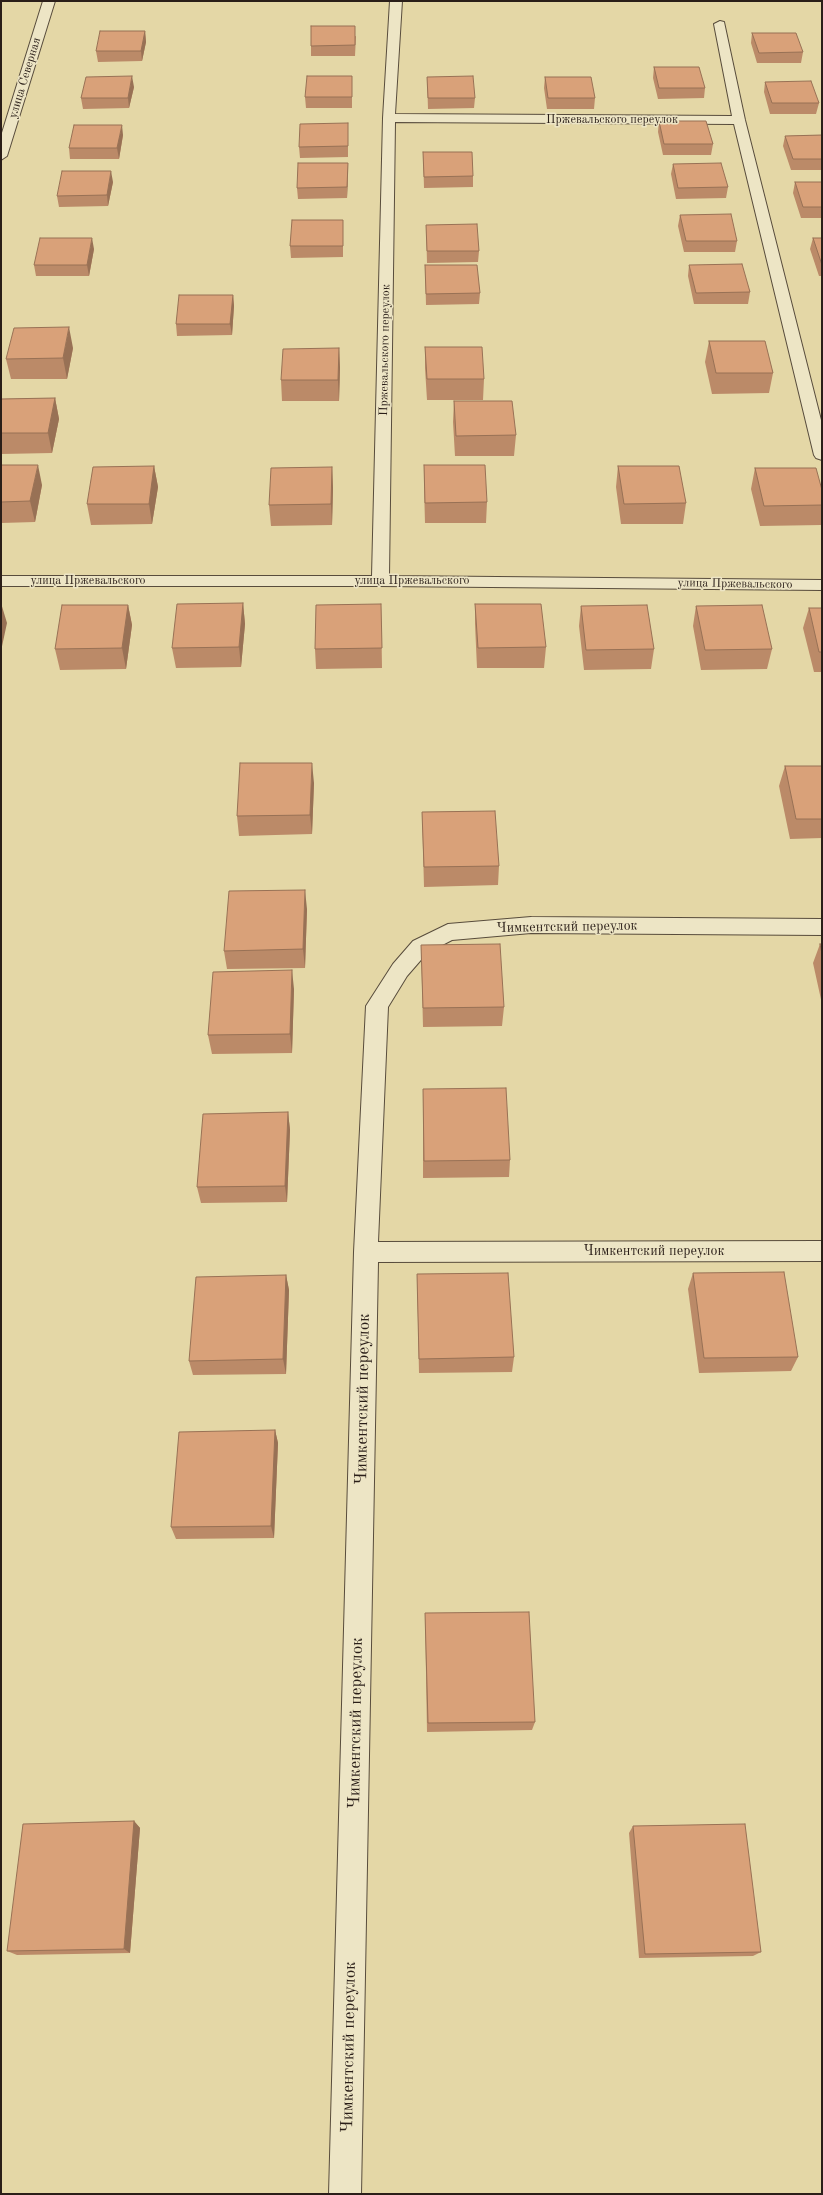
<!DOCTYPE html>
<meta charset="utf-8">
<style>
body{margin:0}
#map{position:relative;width:823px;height:2195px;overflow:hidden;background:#e4d7a6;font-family:"Old Standard TT",serif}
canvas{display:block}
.frame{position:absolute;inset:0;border:2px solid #2a1e18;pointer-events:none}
</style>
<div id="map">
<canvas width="823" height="2195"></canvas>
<div class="frame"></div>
</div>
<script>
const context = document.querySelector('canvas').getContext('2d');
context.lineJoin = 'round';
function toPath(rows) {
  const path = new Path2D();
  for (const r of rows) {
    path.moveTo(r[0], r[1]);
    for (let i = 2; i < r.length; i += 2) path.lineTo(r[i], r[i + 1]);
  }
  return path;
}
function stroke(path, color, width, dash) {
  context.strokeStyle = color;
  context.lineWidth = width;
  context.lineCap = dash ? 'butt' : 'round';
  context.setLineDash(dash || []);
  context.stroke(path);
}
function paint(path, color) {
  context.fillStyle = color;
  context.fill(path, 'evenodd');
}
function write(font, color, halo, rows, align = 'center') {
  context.font = font + ' "Old Standard TT",serif';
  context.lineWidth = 3;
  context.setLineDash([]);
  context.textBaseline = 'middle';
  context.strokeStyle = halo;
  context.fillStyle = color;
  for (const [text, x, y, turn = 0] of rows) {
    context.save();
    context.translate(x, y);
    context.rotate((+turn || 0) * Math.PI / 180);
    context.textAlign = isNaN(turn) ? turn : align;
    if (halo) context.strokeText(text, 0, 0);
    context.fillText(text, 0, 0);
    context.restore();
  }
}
const minor = toPath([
 [43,1,55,1,7,156,1,160,1,136,43,1],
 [390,1,402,1,395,114,732,116,714,24,720,21,724,22,745,120,822,424,822,460,816,458,814,455,734,124,395,122,389,576,822,580,822,590,380,586,1,586,1,576,372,576,383,118,390,1],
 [531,917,822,919,822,935,531,933,452,940,427,953,407,976,388,1007,378,1242,822,1241,822,1261,378,1262,361,2194,329,2194,354,1252,366,1006,393,964,413,941,448,924,531,917]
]);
const wall = toPath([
 [145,31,146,42,142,61,98,62,96,51],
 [752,33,803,52,801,63,757,63,751,43],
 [356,36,355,56,311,56,311,46],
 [654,67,705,88,704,98,658,99,653,78],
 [352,76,352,108,306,108,305,97],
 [427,77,475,98,474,108,428,109],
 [545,77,595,98,594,109,547,109,544,88],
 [765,82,819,103,816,114,770,114,764,92],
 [134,87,129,108,83,109,81,98],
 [659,121,713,144,711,155,663,155,658,132],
 [348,134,348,157,300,158,299,147],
 [123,135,119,159,70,159,69,148],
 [822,135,822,170,791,170,783,146,785,136],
 [423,152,473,176,473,187,424,188],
 [348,163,348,174,347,198,298,199,297,188],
 [673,164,728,187,726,198,676,199,671,174],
 [113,182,108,206,59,207,57,196],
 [795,182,822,182,822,218,801,218,793,193],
 [680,215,737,241,735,252,684,252,678,226],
 [343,220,343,257,291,258,290,246],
 [426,225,479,251,478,262,427,263],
 [813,238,822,238,822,276,819,276,810,249],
 [94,249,89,276,36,276,34,265],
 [425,265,480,293,479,304,426,305],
 [689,265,750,292,748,304,694,304,688,276],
 [233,295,234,306,232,335,177,336,176,324],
 [709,341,773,373,769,393,712,394,705,362],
 [425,347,484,379,483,400,427,400,425,368],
 [73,348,67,379,11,379,6,359],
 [339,348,340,368,339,401,282,401,281,380],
 [55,398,59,419,52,453,1,454,1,399],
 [454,401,516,435,514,456,455,456,453,422],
 [1,465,42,485,35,522,1,523],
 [424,465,487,502,486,523,425,523,424,486],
 [154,466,158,487,152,524,91,525,87,504],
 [618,466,686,503,683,524,621,524,616,487],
 [332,467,333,488,332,525,271,526,269,505],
 [755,468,822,490,822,521,821,525,760,526,751,489],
 [243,603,245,624,241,667,176,668,172,648],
 [381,604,382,668,316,669,315,649],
 [475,604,546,647,544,668,477,668,475,624],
 [128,605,132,625,126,669,60,670,55,649],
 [581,606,654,649,651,669,584,670,579,626],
 [696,606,772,649,767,669,701,670,693,626],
 [809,608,822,608,822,672,814,672,803,628],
 [785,766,822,766,822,838,790,839,779,786],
 [314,783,312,834,239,836,237,816],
 [422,812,499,866,498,885,424,887],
 [307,909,305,968,227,969,224,951],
 [820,944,822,944,822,1004,813,963],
 [421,945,504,1007,502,1026,423,1027],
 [294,989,292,1053,212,1054,208,1035],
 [423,1089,510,1160,509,1177,423,1178],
 [288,1112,290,1130,287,1202,201,1203,197,1187],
 [693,1273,798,1357,791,1371,699,1373,688,1289],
 [417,1274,514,1357,512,1372,419,1373],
 [286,1275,289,1290,286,1374,193,1375,189,1361],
 [275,1430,278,1443,274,1538,176,1539,171,1527],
 [425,1613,535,1722,532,1730,427,1732],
 [134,1821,140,1828,130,1953,17,1955,7,1951],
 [633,1826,761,1952,753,1956,639,1958,629,1833]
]);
const shadedWall = toPath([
 [145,31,146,42,142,61,141,51],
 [132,76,134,87,129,108,128,98],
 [122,125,123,135,119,159,117,148],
 [348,163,348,174,347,198,347,187],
 [111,171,113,182,108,206,107,195],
 [92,238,94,249,89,276,87,265],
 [233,295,234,306,232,335,230,324],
 [69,327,73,348,67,379,63,358],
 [339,348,340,368,339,401,338,380],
 [55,398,59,419,52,453,48,433],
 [38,465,42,485,35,522,30,501],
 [154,466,158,487,152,524,149,504],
 [332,467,333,488,332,525,331,504],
 [1,603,7,623,1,651],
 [243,603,245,624,241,667,239,647],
 [128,605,132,625,126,669,122,648],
 [312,763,314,783,312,834,310,815],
 [305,890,307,909,305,968,303,949],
 [292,970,294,989,292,1053,290,1034],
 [288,1112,290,1130,287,1202,285,1186],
 [286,1275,289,1290,286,1374,283,1359],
 [275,1430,278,1443,274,1538,271,1526],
 [134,1821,140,1828,130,1953,124,1949]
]);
const building = toPath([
 [311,26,355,26,355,45,311,46,311,26],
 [100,31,145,31,141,51,96,51,100,31],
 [752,33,796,33,803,52,759,53,752,33],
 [654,67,699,67,705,88,659,88,654,67],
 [132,76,128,98,81,98,86,77,132,76],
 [307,76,352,76,352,97,305,97,307,76],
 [473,76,475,98,428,98,427,77,473,76],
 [545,77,591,77,595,98,548,98,545,77],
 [811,81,819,103,772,103,765,82,811,81],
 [659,121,706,121,713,144,664,144,659,121],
 [348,123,348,146,299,147,300,124,348,123],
 [74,125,122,125,117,148,69,148,74,125],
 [822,135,822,159,793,159,785,136,822,135],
 [423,152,472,152,473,176,424,177,423,152],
 [298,163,348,163,347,187,297,188,298,163],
 [721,163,728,187,678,188,673,164,721,163],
 [62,171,111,171,107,195,57,196,62,171],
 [795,182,822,182,822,207,803,207,795,182],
 [731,214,737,241,686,241,680,215,731,214],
 [292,220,343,220,343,246,290,246,292,220],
 [477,224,479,251,427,251,426,225,477,224],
 [40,238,92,238,87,265,34,265,40,238],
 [813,238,822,238,822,265,813,238],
 [742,264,750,292,696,293,689,265,742,264],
 [425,265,477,265,480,293,426,294,425,265],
 [179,295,233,295,230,324,176,324,179,295],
 [69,327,63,358,6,359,14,328,69,327],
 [709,341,765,341,773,373,716,373,709,341],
 [425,347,482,347,484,379,427,379,425,347],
 [339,348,338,380,281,380,283,349,339,348],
 [55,398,48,433,1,433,1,399,55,398],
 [454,401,512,401,516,435,456,436,454,401],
 [1,465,38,465,30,501,1,502,1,465],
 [424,465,485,465,487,502,425,503,424,465],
 [154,466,149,504,87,504,93,467,154,466],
 [618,466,679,466,686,503,624,504,618,466],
 [332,467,331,504,269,505,271,468,332,467],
 [755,468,816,468,822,490,822,505,764,506,755,468],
 [243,603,239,647,172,648,177,604,243,603],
 [381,604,382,648,315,649,316,605,381,604],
 [475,604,541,604,546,647,478,648,475,604],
 [62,605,128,605,122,648,55,649,62,605],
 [647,605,654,649,586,650,581,606,647,605],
 [762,605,772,649,705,650,696,606,762,605],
 [809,608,822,608,822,652,819,652,809,608],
 [240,763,312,763,310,815,237,816,240,763],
 [785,766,822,766,822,819,796,819,785,766],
 [495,811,499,866,424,867,422,812,495,811],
 [305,890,303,949,224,951,229,891,305,890],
 [500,944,504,1007,423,1008,421,945,500,944],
 [820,944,822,944,822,954,820,944],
 [292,970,290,1034,208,1035,213,972,292,970],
 [506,1088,510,1160,424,1161,423,1089,506,1088],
 [288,1112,285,1186,197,1187,203,1114,288,1112],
 [784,1272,798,1357,704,1358,693,1273,784,1272],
 [508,1273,514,1357,419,1359,417,1274,508,1273],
 [286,1275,283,1359,189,1361,196,1277,286,1275],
 [275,1430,271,1526,171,1527,179,1432,275,1430],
 [529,1612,535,1722,428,1723,425,1613,529,1612],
 [134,1821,124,1949,7,1951,23,1824,134,1821],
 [745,1824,761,1952,645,1954,633,1826,745,1824]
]);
const farStreetnames = [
 ["улица Северная",25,78,-73],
 ["Пржевальского переулок",612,120],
 ["Пржевальского переулок",385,350,-89],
 ["улица Пржевальского",88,581],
 ["улица Пржевальского",412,581],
 ["улица Пржевальского",735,584,1]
];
const streetNames = [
 ["Чимкентский переулок",567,927,-1],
 ["Чимкентский переулок",654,1251]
];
const nearStreetnames = [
 ["Чимкентский переулок",363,1399,-89],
 ["Чимкентский переулок",356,1723,-89],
 ["Чимкентский переулок",349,2047,-89]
];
stroke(minor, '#584c3c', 2);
paint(minor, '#ede5c5');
paint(wall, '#bb8a68');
paint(shadedWall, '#987155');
paint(building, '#d9a179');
stroke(building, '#987155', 1);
write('12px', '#2a1e18', '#ede5c5', farStreetnames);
write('14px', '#2a1e18', '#ede5c5', streetNames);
write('17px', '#2a1e18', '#ede5c5', nearStreetnames);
</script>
